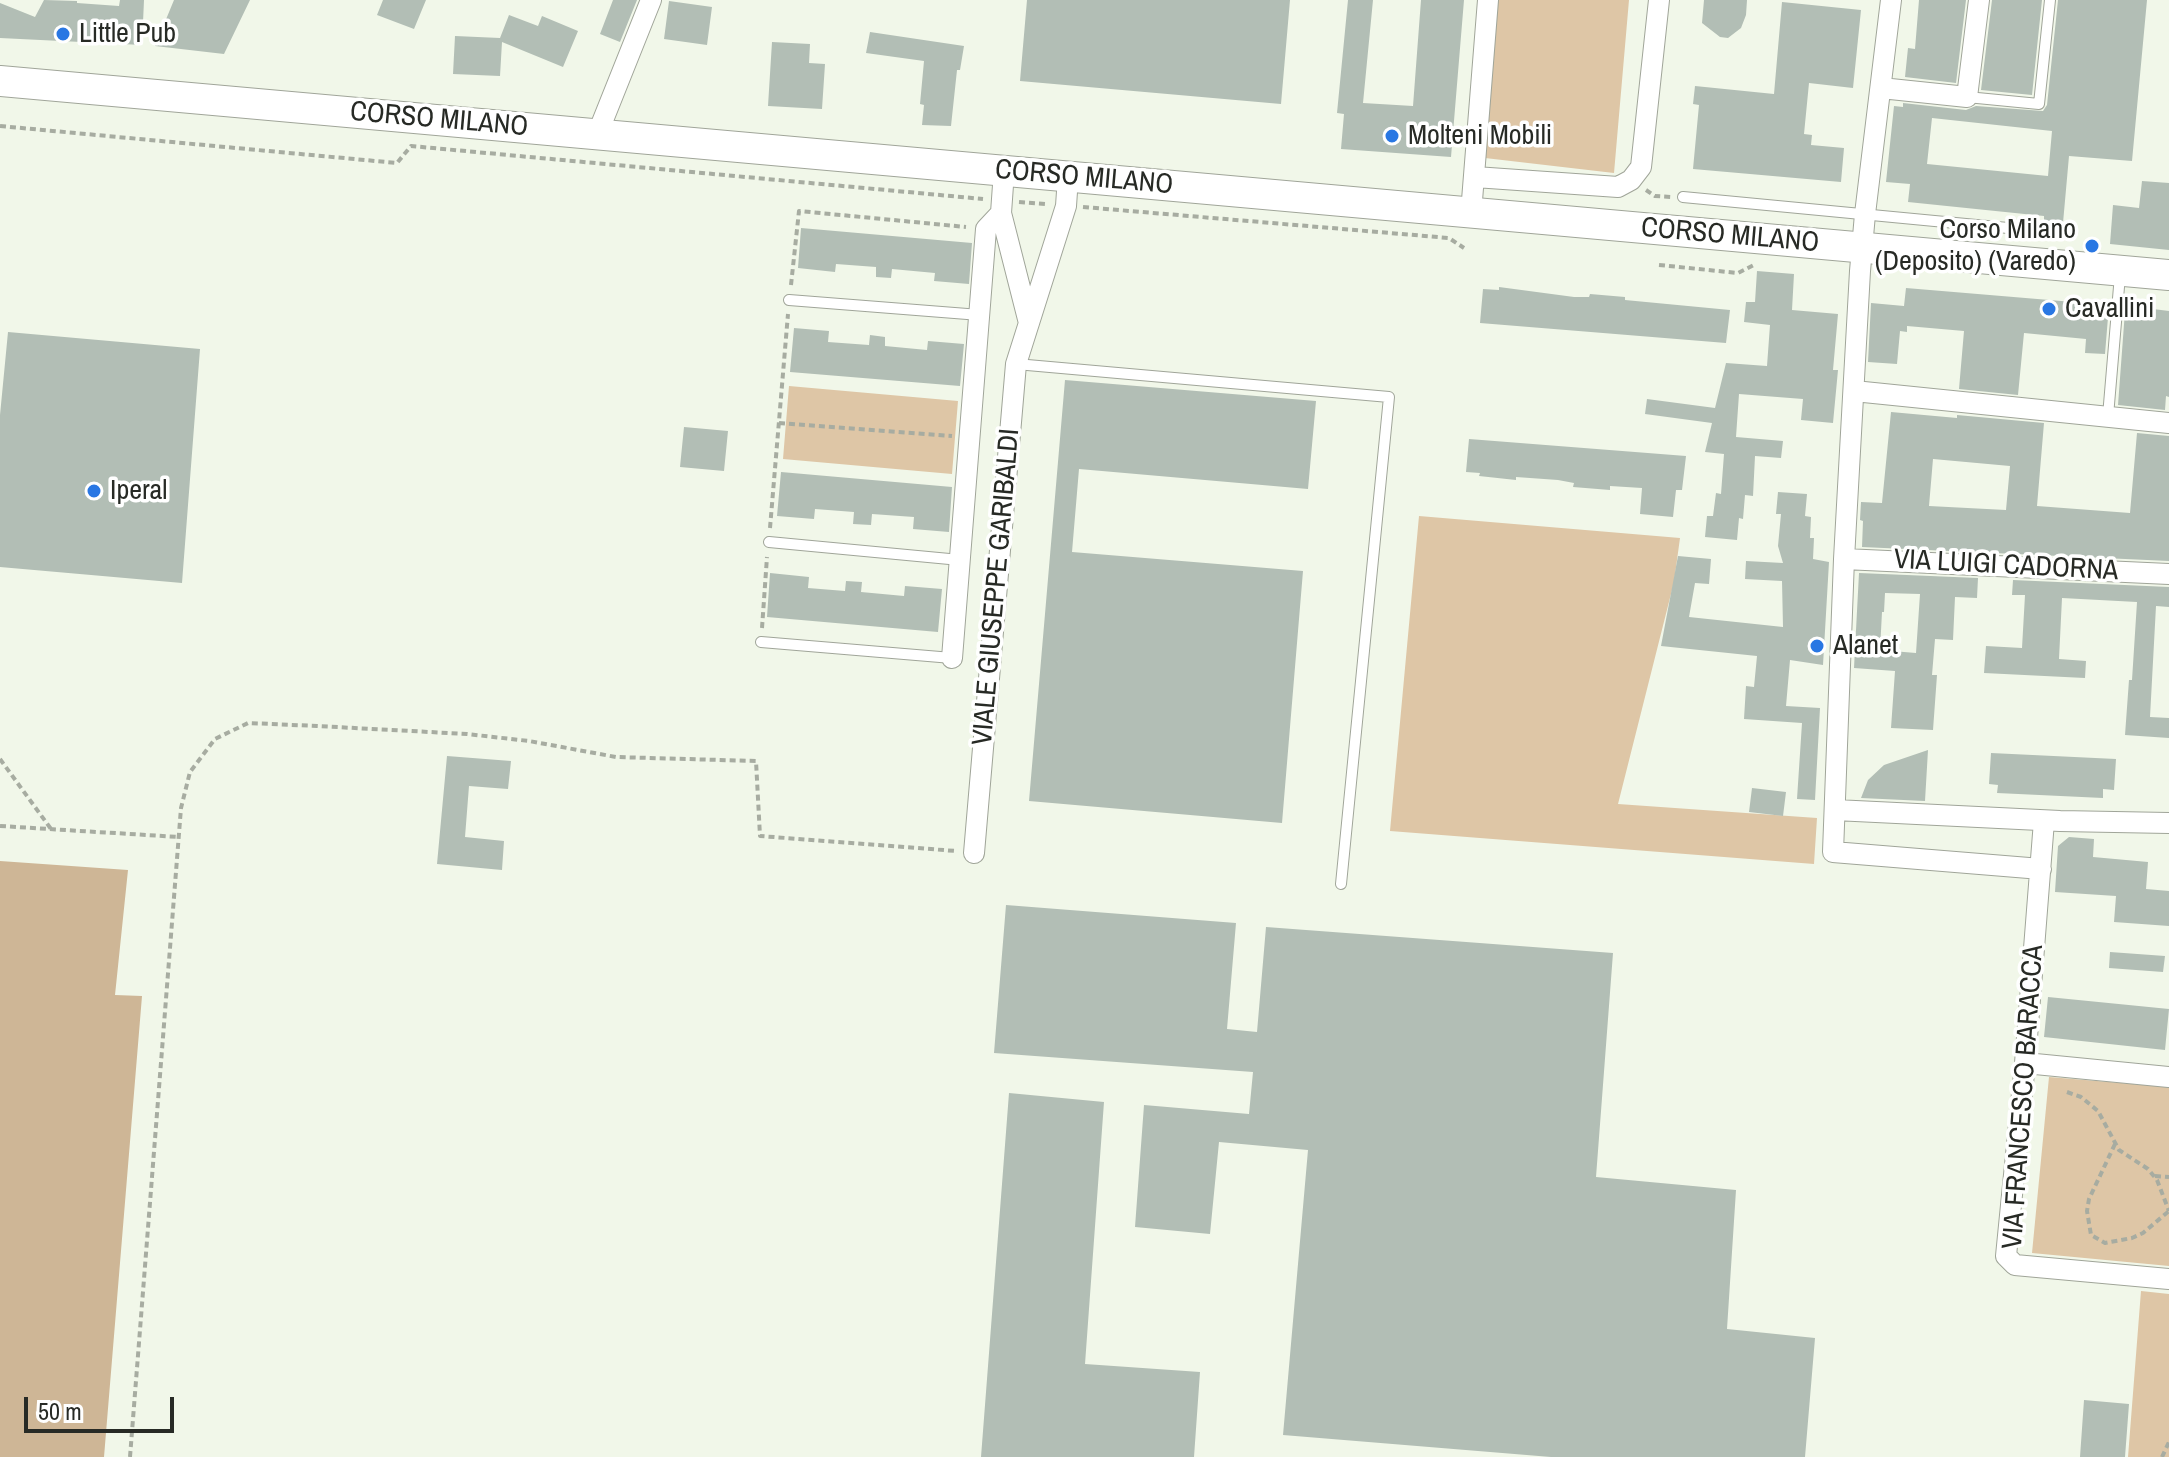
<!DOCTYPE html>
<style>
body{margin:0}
#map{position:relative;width:2169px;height:1457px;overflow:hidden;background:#f1f7e9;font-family:"Archivo Narrow",sans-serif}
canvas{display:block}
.scale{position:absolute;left:24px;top:1397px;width:150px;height:36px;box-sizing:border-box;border:4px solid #272a25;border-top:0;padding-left:10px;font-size:24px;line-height:28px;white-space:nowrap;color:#272a25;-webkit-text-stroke:6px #fff;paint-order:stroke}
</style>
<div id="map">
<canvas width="2169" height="1457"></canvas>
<div class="scale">50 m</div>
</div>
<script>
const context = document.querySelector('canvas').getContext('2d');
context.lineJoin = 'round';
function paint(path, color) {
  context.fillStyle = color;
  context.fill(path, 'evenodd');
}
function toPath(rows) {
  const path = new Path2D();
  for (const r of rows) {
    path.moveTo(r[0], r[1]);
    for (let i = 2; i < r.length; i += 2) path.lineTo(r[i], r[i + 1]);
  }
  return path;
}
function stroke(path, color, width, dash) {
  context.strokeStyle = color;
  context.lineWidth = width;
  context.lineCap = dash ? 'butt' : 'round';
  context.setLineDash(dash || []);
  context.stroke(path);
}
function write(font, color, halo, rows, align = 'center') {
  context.font = font + ' "Archivo Narrow",sans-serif';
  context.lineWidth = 7;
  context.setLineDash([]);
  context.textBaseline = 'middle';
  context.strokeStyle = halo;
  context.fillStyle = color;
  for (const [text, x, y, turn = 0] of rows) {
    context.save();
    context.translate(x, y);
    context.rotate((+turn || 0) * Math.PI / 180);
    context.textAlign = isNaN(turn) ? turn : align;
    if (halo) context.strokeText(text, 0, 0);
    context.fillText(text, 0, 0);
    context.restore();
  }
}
const green = toPath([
 [1497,0,1629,0,1614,173,1485,158],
 [789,386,958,401,952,474,783,459],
 [1419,516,1680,538,1674,582,1618,804,1817,818,1814,864,1390,831],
 [2049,1077,2169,1087,2169,1266,2032,1253],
 [2141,1291,2169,1294,2169,1457,2128,1457]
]);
const forest = toPath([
 [0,861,128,870,115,995,142,996,104,1457,0,1457]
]);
const building = toPath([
 [44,0,77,1,77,3,119,6,120,0,144,0,142,45,0,38,0,3,35,17],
 [174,0,250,0,224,54,155,46],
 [383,0,426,0,414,29,377,15],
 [613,0,637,0,620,42,600,34],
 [1027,0,1290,0,1281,104,1020,81],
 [1348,0,1373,0,1363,103,1413,106,1421,0,1464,0,1451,157,1341,149,1344,114,1337,113],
 [1704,0,1747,0,1746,15,1741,28,1728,38,1720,37,1702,23],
 [1919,0,1966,0,1956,83,1905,77,1908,48,1915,49],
 [1992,0,2042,0,2032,95,1981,90],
 [2058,0,2147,0,2132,161,2069,156,2063,223,2044,222,2044,216,1908,202,1910,184,1886,182,1894,106,1903,107,1903,103,1966,110,1976,106,2043,111,2047,105],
 [1932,118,2052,131,2048,176,1927,164],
 [669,1,712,7,707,45,664,39],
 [1782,2,1861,10,1853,88,1809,83,1804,134,1812,135,1811,145,1844,148,1841,182,1693,169,1699,105,1693,104,1695,86,1774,94],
 [509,15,538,26,542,16,578,31,563,67,502,42,500,76,453,74,455,36,500,38],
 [870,32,964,46,960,70,957,70,951,126,922,125,924,105,920,104,924,61,866,53],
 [772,42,810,44,809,63,825,64,822,109,768,106],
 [2142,181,2169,183,2169,250,2110,244,2113,205,2139,208],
 [801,228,972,243,969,284,934,281,935,273,892,269,891,278,876,277,876,267,836,264,835,272,798,268],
 [1757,271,1794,274,1792,310,1838,314,1833,370,1838,370,1833,423,1801,420,1803,399,1739,394,1736,437,1783,441,1781,458,1755,456,1753,496,1745,495,1743,519,1739,518,1737,540,1705,537,1707,516,1713,516,1716,493,1721,494,1724,454,1705,452,1712,423,1645,414,1647,399,1715,408,1726,363,1767,366,1770,325,1744,322,1746,302,1755,302],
 [1499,287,1574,297,1589,297,1590,294,1625,297,1625,300,1730,310,1726,343,1480,323,1483,289,1499,290],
 [1906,288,2109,305,2105,354,2085,353,2086,339,2024,333,2018,395,1959,389,1964,331,1907,326,1907,332,1900,331,1897,364,1868,362,1871,303,1904,306],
 [2153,309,2169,311,2169,397,2166,396,2165,410,2118,405,2125,311,2153,314],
 [794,328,829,331,828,342,869,345,870,335,885,337,885,346,927,350,928,341,964,344,960,386,790,372],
 [8,332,200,349,182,583,0,567,0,415],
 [1065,380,1316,401,1308,489,1079,469,1072,552,1303,571,1282,823,1029,801],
 [1891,412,1957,418,1957,415,2044,423,2037,506,2130,513,2137,433,2169,436,2169,561,1862,547,1863,521,1860,520,1861,502,1882,503],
 [1933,459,2010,466,2006,510,1929,506],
 [684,427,728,431,724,471,680,467],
 [1469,439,1686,456,1682,490,1676,490,1673,517,1640,514,1642,488,1610,486,1610,490,1573,487,1574,483,1558,480,1516,477,1516,480,1479,476,1480,473,1466,472],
 [781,472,952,487,949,532,913,529,914,517,872,514,871,525,853,524,854,512,815,509,814,519,777,516],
 [1778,492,1807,494,1805,516,1811,517,1810,538,1814,538,1813,559,1829,562,1823,665,1790,660,1786,706,1820,708,1815,800,1797,799,1802,723,1744,719,1746,686,1754,687,1757,656,1661,646,1678,556,1711,559,1709,584,1695,583,1689,617,1783,627,1782,581,1745,579,1746,561,1783,563,1778,546,1781,514,1776,514],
 [770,573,809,577,808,588,845,591,846,581,862,582,861,592,904,596,905,586,942,589,938,632,767,617],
 [1859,573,1978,578,1977,598,1955,597,1953,640,1935,639,1932,675,1937,675,1933,730,1891,728,1895,671,1854,668],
 [1885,593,1920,594,1916,653,1880,650,1882,612,1884,612],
 [2013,580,2169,587,2169,607,2156,606,2150,717,2169,718,2169,738,2125,735,2129,680,2132,680,2137,602,2062,598,2059,659,2086,661,2085,678,1984,673,1986,646,2022,648,2025,595,2012,595],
 [1928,750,1925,801,1861,798,1868,780,1884,765],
 [1991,753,2116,759,2114,790,2103,789,2103,798,1997,793,1998,785,1989,784],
 [447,756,511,761,508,789,469,786,465,837,504,841,502,870,437,864],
 [1752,788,1786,792,1783,816,1749,812],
 [2069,837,2094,839,2093,857,2148,862,2146,889,2169,891,2169,926,2114,922,2116,896,2055,892,2058,846],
 [1006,905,1236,923,1227,1029,1257,1032,1266,927,1613,953,1596,1177,1736,1190,1727,1329,1815,1338,1805,1457,1551,1457,1283,1435,1308,1150,1219,1142,1210,1234,1135,1227,1144,1105,1249,1114,1253,1072,994,1053],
 [2110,952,2165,956,2163,972,2109,968],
 [2048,997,2169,1009,2165,1050,2044,1037],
 [1009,1093,1104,1102,1085,1364,1200,1372,1194,1457,981,1457],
 [2084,1400,2129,1404,2125,1457,2080,1457]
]);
const path = toPath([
 [0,126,397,163,411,146,983,199],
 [1646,190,1655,196,1671,197],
 [1019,202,1046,204],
 [1083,207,1449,238,1464,248],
 [1659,265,1738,273,1756,264],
 [791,285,799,211,966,227],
 [779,423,952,436],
 [770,528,788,314],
 [762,628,767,557],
 [0,759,51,829],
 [0,826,179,837],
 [2067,1092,2081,1097,2098,1111,2119,1150,2148,1169,2157,1180,2169,1211],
 [2115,1144,2089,1199,2087,1211,2091,1235,2105,1243,2132,1238,2143,1233,2169,1211],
 [2155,1176,2169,1177],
 [130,1457,181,808,190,772,215,739,248,723,317,726,467,734,529,741,616,757,756,761,760,836,956,851],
 [2162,1457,2169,1442]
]);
const lane = toPath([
 [1967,97,2039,104,2050,0],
 [1683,197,2029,230],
 [789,300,980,315],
 [1016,364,1389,397,1341,884],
 [2108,416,2120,275],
 [769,542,960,560],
 [761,642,952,658]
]);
const street = toPath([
 [1891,0,1865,214,1860,271,1844,559,1833,852,2041,869],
 [1881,88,1967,97,1979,0],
 [597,135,651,0],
 [1004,171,1001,213,1029,323],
 [1475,177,1618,187,1631,180,1641,167,1659,0],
 [1471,213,1488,0],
 [1854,391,2169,423],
 [1844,559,2169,574],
 [952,658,986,229,1001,213],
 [1835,810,2060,821,2169,823],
 [2044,821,2025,1063,2006,1256,2015,1265,2169,1279],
 [974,853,1016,364,1066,206,1068,177],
 [2025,1063,2169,1077]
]);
const secondary = toPath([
 [0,81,2169,275]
]);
const markers = [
 [63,34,8,"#2977e3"],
 [1392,136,8,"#2977e3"],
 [2092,246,8,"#2977e3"],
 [2049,309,8,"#2977e3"],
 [94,491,8,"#2977e3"],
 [1817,646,8,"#2977e3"]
];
const poiNames = [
 ["Little Pub",79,34],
 ["Molteni Mobili",1408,136],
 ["Corso Milano",2076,230,"right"],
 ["(Deposito) (Varedo)",2076,262,"right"],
 ["Cavallini",2065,309],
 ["Iperal",110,491],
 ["Alanet",1833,646]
];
const streetNames = [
 ["CORSO MILANO",439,120,5],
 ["CORSO MILANO",1084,178,5],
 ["CORSO MILANO",1730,236,5],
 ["VIA LUIGI CADORNA",2006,566,3],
 ["VIALE GIUSEPPE GARIBALDI",997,587,-85],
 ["VIA FRANCESCO BARACCA",2024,1097,-86]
];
paint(green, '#dec6a6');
paint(forest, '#ceb696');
paint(building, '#b2beb5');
stroke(lane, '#a0a599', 12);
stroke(street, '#a0a599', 22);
stroke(secondary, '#a0a599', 32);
stroke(path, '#a7aca1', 4, [6, 4]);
stroke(lane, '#fff', 10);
stroke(street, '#fff', 20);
stroke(secondary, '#fff', 30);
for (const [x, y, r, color] of markers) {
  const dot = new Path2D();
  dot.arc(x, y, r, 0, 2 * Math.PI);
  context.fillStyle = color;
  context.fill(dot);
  stroke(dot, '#fff', 3);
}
write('28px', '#272a25', '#fff', poiNames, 'left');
write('28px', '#272a25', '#fff', streetNames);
</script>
